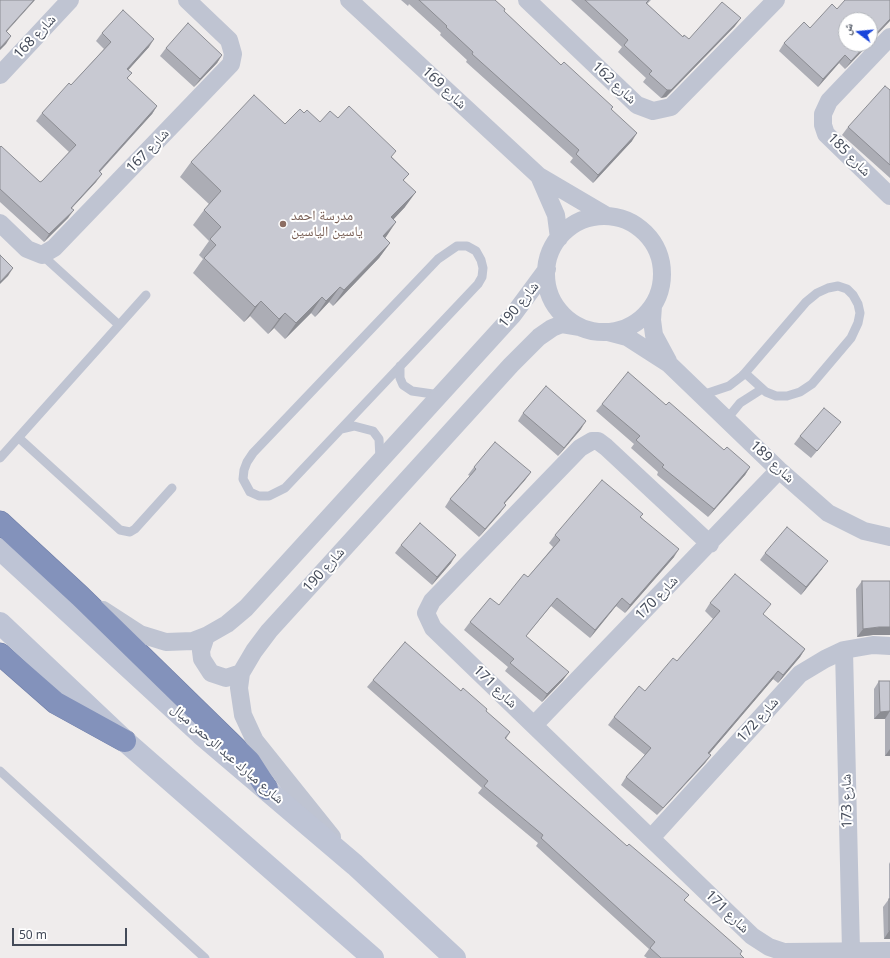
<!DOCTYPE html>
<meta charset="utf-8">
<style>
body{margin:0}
#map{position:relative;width:890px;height:958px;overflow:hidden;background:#efecec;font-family:"Noto Sans","Noto Naskh Arabic",sans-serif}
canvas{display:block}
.north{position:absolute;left:838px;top:12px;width:40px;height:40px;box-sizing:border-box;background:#fff;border:1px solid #b4b7bd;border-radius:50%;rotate:286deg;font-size:11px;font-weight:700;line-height:16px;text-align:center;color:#444b59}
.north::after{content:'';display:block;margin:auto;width:14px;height:18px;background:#1944db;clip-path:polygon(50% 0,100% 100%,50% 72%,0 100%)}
.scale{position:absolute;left:12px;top:928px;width:115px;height:18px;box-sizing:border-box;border:2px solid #444b59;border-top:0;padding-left:5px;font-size:12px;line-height:14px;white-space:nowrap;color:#444b59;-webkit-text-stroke:3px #fff;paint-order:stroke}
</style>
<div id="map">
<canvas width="890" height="958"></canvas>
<div class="north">ش</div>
<div class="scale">50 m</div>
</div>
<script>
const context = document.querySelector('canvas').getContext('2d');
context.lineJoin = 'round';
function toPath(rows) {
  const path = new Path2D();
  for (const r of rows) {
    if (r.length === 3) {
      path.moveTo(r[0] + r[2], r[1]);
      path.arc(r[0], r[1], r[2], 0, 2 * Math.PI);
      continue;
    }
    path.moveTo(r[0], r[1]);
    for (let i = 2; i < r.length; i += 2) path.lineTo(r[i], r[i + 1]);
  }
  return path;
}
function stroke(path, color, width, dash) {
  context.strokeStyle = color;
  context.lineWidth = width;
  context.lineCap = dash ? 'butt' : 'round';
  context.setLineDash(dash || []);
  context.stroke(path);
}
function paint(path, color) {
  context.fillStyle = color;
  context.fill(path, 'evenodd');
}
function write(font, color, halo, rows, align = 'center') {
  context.font = font + ' "Noto Sans","Noto Naskh Arabic",sans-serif';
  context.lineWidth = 4;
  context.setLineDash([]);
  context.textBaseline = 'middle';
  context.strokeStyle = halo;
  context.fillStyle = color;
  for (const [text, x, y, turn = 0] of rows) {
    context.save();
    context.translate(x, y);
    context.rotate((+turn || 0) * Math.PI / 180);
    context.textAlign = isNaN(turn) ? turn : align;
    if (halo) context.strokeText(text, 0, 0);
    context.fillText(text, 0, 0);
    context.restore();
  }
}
const service = toPath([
 [457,246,467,246,476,251,481,260,483,268,482,277,478,284,285,488,269,496,259,496,250,492,243,479,244,470,247,462,253,453,438,259,457,246],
 [42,255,119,325],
 [400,366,400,378,403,385,412,391,440,395],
 [702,395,729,386,742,376,745,373,806,302,817,293,828,288,838,286,847,289,853,295,858,304,860,313,858,323,851,338,812,384,800,392,787,396,776,396,766,392,745,373],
 [727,419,740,403,762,389],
 [341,429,354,426,373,431,379,439,380,459],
 [19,438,120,530,130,532,135,529,172,488],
 [0,458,146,295],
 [0,771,205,958]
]);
const minor = toPath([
 [349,0,539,176,607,216],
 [527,0,637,105,653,111,671,107,776,0],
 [890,37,829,101,823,114,823,125,826,134,890,196],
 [0,75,70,0],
 [539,176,556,215,559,238],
 [604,274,58],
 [0,223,27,249,42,255,54,248,231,64,233,54,229,40,187,0],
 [653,306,652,320,654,335,668,361],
 [608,332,627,337,669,364,779,470,828,513,864,531,890,537],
 [710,544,606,447,598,441,592,441,580,448,432,601,426,613,433,628,752,936,769,947,784,952,890,951],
 [103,610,140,634,166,642,193,641,206,636,227,624,246,608,513,315,547,269],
 [206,636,201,651,202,659,211,673,226,678,241,673],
 [844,650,851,951],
 [534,725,779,470],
 [332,837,255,741,243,715,239,688,241,673,254,651,269,631,511,365,539,337,552,328,562,324,580,327],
 [651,838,800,674,825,659,844,650,873,645,890,646]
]);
const secondary = toPath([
 [0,549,201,734,355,865,455,958],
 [0,623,125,741,373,958]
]);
const motorway = toPath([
 [0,522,80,596,249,761,267,789],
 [0,654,56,703,125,741]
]);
const wall = toPath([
 [401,0,495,0,504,11,561,65,611,109,632,141,593,183,570,162,573,158,466,62,467,60,440,35,441,33,409,4,408,6],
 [571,0,651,0,647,4,683,37,689,39,735,26,666,97,661,98,643,82,646,78,618,52,622,47],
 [810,28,869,44,845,69,839,63,818,87,779,51,784,43],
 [102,33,149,47,128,70,132,73,127,79,157,106,152,114,100,172,96,182,72,208,68,218,44,242,0,202,0,147,40,182,42,181,69,152,36,121,42,113,71,85,104,49,96,41],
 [166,48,222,55,217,63,194,87,160,56],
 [890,90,890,178,842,135,848,127],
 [304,113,320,122,338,118,392,157,409,174,404,180,405,207,393,219,385,238,390,243,379,258,333,306,329,302,315,317,311,313,285,339,274,328,268,334,250,316,244,322,193,273,203,259,199,255,209,241,193,225,204,210,209,204,180,177,191,162,285,124],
 [602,404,666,405,724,450,750,467,745,475,708,517,657,475,658,472,631,448,634,444,596,411],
 [523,413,581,429,558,456,518,421],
 [835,430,811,458,794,444,800,436],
 [474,467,531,472,525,480,504,504,506,505,500,513,479,537,445,507,450,499,470,476,468,475],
 [641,517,674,557,625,613,616,606,590,638,551,606,526,636,563,680,542,702,505,671,508,667,464,630,470,622,499,605,528,577,553,547,549,543,555,535],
 [401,545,451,563,432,585,395,553],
 [765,553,822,569,801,595,760,560],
 [862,581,873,635,857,637,856,589],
 [710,603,763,614,805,649,800,657,778,683,773,679,709,754,711,755,705,763,657,815,621,785,626,777,645,755,608,725,614,717,645,691,677,661,713,619,705,611],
 [373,680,461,691,510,732,506,739,685,901,744,958,647,958,644,956,649,949,536,846,538,843,478,793,482,788,367,687],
 [879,681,890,681,890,756,885,756,885,719,874,719,874,689],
 [890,862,890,939,884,939,883,907,889,899,889,864]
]);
const shadedWall = toPath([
 [34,0,35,0,0,39,6,31],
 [741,18,735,26,666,97,661,98,667,90],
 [890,19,890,21,870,42,870,40],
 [11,36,6,44,0,50,0,48],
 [154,39,149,47,122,77,127,69],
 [867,44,869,44,845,69,851,61],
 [222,55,217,63,194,87,200,79],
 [845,55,839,63,818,87,823,79],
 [157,106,152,114,93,179,99,171],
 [637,133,632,141,593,183,598,175],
 [102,174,96,182,65,215,71,208],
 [416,192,405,207,381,233,391,217],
 [74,210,68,218,44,242,49,234],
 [396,222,386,237,372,251,383,236],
 [390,243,379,258,333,306,344,290],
 [13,268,8,276,0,284,0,282],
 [340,287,329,302,315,317,326,301],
 [322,297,311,313,285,339,296,323],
 [261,301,250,316,244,322,255,307],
 [285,313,274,328,268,334,279,319],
 [586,421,581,429,558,456,564,448],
 [750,467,745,475,708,517,714,509],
 [531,472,525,480,498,511,504,503],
 [506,505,500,513,479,537,485,529],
 [679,549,674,557,625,613,630,605],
 [456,555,451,563,432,585,437,577],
 [828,561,822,569,801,595,806,587],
 [622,598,616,606,590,638,595,630],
 [879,627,890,627,890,635,873,635,857,637,863,629],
 [805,649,800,657,778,683,783,675],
 [778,671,773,679,703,761,708,753],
 [569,672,563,680,542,702,547,694],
 [890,711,885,719,874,719,880,712],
 [890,749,890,756,885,756],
 [711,755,705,763,657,815,663,808],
 [889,931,890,931,890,939,884,939]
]);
const building = toPath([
 [0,0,34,0,6,31,11,36,0,48,0,0],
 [419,0,495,0,505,9,504,11,561,65,564,62,613,107,611,109,637,133,598,175,576,154,579,150,472,54,473,52,446,27,447,26,419,0],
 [585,0,649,0,646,3,683,37,684,35,689,39,722,2,741,18,671,90,667,90,649,74,652,71,624,45,628,40,585,0],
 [845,0,890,0,890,19,870,40,870,20,846,20,846,44,867,44,851,61,845,55,823,79,784,43,804,22,810,28,832,4,837,9,845,0],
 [123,10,154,39,127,69,132,73,127,78,157,106,99,171,102,174,71,208,74,210,49,234,0,189,0,147,1,146,40,182,42,181,76,145,42,113,69,83,71,85,111,42,102,33,123,10],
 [188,23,222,55,200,79,166,48,188,23],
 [885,86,890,90,890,165,848,127,885,86],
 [254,95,285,124,300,109,304,113,307,110,320,122,330,111,338,118,349,106,396,151,391,157,409,174,403,180,416,192,391,217,396,222,383,236,390,243,344,290,340,287,326,301,322,297,296,323,285,313,279,319,261,301,255,307,204,258,216,245,210,239,221,227,204,210,221,191,191,162,254,95],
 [0,255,13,268,0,282,0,255],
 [628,372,666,405,669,402,724,450,727,447,750,467,714,509,662,467,664,465,636,440,640,436,602,404,628,372],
 [546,386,586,421,564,448,523,413,546,386],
 [824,408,841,422,817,451,800,436,824,408],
 [495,442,531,472,504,503,506,505,485,529,450,499,476,469,474,467,495,442],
 [602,480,643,514,640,517,679,549,630,605,622,598,595,630,557,598,526,636,569,672,547,694,510,663,514,659,470,622,490,598,499,605,524,574,528,577,560,540,555,535,602,480],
 [420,523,456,555,437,577,401,545,420,523],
 [787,527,828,561,806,587,765,553,787,527],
 [735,574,771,604,763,614,805,649,783,675,778,671,708,753,711,755,663,808,626,777,651,748,614,717,639,686,645,691,673,658,677,661,720,611,710,603,735,574],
 [862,581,890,581,890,627,879,627,863,629,862,581],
 [405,642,461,691,463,688,487,709,486,711,510,732,505,738,627,846,629,844,689,895,684,900,742,951,740,954,744,958,661,958,650,948,655,942,541,838,543,835,484,786,488,781,373,680,405,642],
 [879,681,890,681,890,711,880,712,879,681],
 [889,899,890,899,890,931,889,931,889,899]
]);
const markers = [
 [283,224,4,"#8d6e63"]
];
const streetNames = [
 ["شارع 168",35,37,-47],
 ["شارع 162",614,83,43],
 ["شارع 169",444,88,43],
 ["شارع 167",148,151,-46],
 ["شارع 185",849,155,45],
 ["شارع 190",519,305,-51],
 ["شارع 189",772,462,43],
 ["شارع 190",324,570,-48],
 ["شارع 170",657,598,-46],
 ["شارع 171",495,687,44],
 ["شارع 172",758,720,-48],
 ["شارع مبارك عبد الرحمن ميال",227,754,41],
 ["شارع 173",847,801,-91],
 ["شارع 171",727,912,44]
];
const educationNames = [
 ["مدرسة احمد",291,216],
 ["ياسين الياسين",291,232]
];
stroke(motorway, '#6e7da7', 23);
stroke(service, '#bfc4d2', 9);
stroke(minor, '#bfc4d2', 18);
stroke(secondary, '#bec4d5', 22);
stroke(motorway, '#8392bb', 22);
paint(wall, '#acadb5');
paint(shadedWall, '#8c8d93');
paint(building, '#c8c9d2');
stroke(building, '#8c8d93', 1);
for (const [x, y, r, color] of markers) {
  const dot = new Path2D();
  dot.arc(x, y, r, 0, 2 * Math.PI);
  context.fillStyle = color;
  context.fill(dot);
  stroke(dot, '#fff', 1.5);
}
write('14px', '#444b59', '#fff', streetNames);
write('14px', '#785e54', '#fff', educationNames, 'left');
</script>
